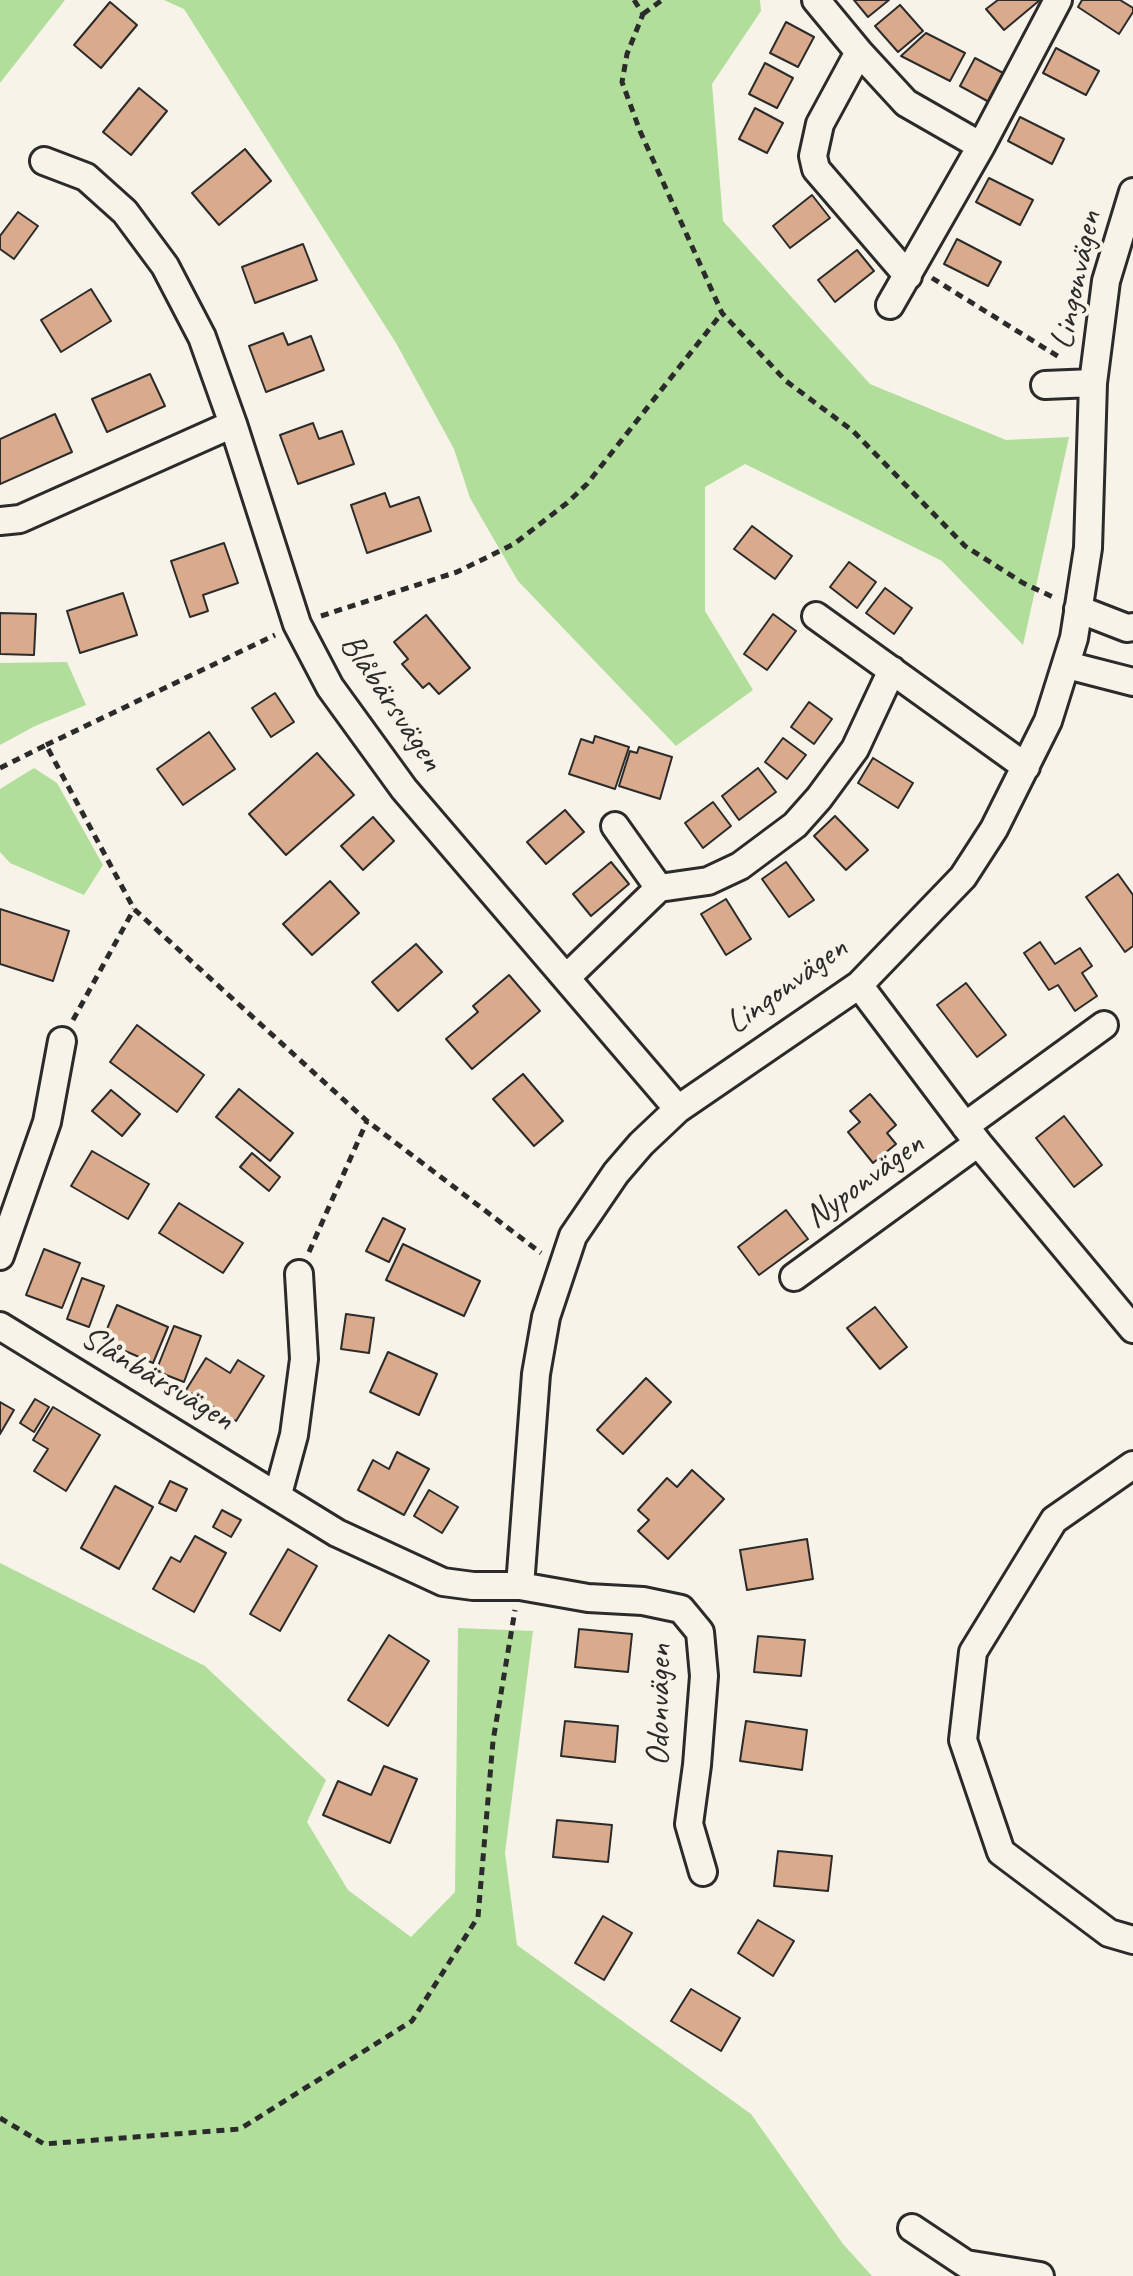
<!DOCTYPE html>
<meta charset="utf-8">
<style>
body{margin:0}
canvas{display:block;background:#f7f3e8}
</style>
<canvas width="1133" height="2276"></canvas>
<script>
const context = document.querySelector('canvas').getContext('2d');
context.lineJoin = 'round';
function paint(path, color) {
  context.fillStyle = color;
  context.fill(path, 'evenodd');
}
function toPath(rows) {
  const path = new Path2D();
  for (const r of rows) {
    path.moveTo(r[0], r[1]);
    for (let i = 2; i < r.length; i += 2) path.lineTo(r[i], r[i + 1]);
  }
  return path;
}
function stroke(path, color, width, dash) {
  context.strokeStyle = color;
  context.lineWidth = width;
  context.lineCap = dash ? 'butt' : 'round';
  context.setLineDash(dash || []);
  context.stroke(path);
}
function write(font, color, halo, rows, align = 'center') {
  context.font = font + ' Caveat,sans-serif';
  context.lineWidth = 8;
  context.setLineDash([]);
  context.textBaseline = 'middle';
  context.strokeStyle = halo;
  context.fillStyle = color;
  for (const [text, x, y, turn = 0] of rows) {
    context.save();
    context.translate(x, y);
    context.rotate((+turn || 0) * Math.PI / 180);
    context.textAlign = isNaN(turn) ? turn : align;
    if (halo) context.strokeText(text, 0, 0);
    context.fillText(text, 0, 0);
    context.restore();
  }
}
const green = toPath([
 [0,0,65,0,0,83],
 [164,0,760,0,761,11,712,84,723,221,870,384,1006,440,1069,437,1023,645,942,561,745,464,705,487,705,611,753,690,676,746,518,581,470,498,454,449,396,343,184,9],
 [67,662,86,705,35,726,0,745,0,663],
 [34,768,57,783,103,865,84,895,10,863,0,852,0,789],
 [0,1563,205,1666,326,1780,307,1822,348,1890,411,1937,455,1892,458,1628,533,1631,505,1853,517,1945,751,2114,843,2244,872,2276,0,2276]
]);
const building = toPath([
 [854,0,889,0,868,17,854,0],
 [998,0,1040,0,1004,30,986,9,998,0],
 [1082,0,1120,0,1133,8,1133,12,1119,34,1078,7,1082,0],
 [110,2,137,25,101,68,74,45,110,2],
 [900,5,923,31,898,52,875,26,900,5],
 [786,22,814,37,798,67,770,53,786,22],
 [926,33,965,53,950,81,901,56,926,33],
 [1056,48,1099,71,1086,95,1043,73,1056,48],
 [975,58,1005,74,989,102,960,86,975,58],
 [765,63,793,78,777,108,749,94,765,63],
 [139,88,167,111,131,155,103,132,139,88],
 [755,108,783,123,767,153,739,139,755,108],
 [1020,117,1064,139,1052,164,1008,141,1020,117],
 [245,149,271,181,219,225,192,193,245,149],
 [989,178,1033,200,1020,225,976,202,989,178],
 [812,195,830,218,790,248,773,226,812,195],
 [18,212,38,226,14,259,0,249,0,236,18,212],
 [957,239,1001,262,988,286,944,264,957,239],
 [303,244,317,280,255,303,242,267,303,244],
 [857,250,874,271,835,302,818,280,857,250],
 [91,289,111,321,61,352,41,320,91,289],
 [283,333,288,345,311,336,324,370,266,392,249,346,283,333],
 [150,374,165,406,107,432,92,399,150,374],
 [55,414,72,452,0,484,0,439,55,414],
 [313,423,319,439,342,431,354,464,298,484,280,435,313,423],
 [385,493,390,507,419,497,431,531,367,553,351,505,385,493],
 [752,526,792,556,775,579,734,549,752,526],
 [224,543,238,583,203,595,208,611,190,617,171,561,224,543],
 [849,562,876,582,857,608,830,587,849,562],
 [885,588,912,608,894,634,866,613,885,588],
 [123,593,137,635,80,653,67,611,123,593],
 [0,613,36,614,34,655,0,654,0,613],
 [773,614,796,631,767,670,744,654,773,614],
 [426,615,470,668,439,694,429,683,423,688,402,664,408,659,394,642,426,615],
 [275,693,294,722,271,737,252,708,275,693],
 [809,702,832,719,814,744,791,727,809,702],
 [209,732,235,769,183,805,157,769,209,732],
 [595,736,629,747,615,789,569,774,581,739,593,743,595,736],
 [783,738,806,755,787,779,765,762,783,738],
 [639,747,672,757,660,799,619,786,630,751,637,753,639,747],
 [317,753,354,795,286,855,249,814,317,753],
 [873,758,913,783,898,808,858,783,873,758],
 [758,768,776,792,739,820,722,796,758,768],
 [713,802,731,826,703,848,685,823,713,802],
 [565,810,584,832,546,864,527,842,565,810],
 [835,816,868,850,846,870,814,836,835,816],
 [373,817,394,841,363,870,341,846,373,817],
 [611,862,629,884,591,916,573,894,611,862],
 [786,862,814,900,789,917,762,879,786,862],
 [1118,874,1133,895,1133,946,1125,952,1086,897,1118,874],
 [330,881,359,913,312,955,283,924,330,881],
 [726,899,751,939,726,955,701,914,726,899],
 [0,909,69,931,53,981,0,964,0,909],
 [1040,942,1055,964,1080,948,1092,966,1082,973,1097,996,1075,1011,1058,985,1049,990,1024,953,1040,942],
 [416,944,442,972,398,1011,372,982,416,944],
 [509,975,540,1011,472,1069,446,1039,478,1012,473,1006,509,975],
 [966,983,1006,1035,977,1057,937,1005,966,983],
 [137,1025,204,1075,177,1112,110,1062,137,1025],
 [523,1074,563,1121,534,1146,493,1099,523,1074],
 [239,1089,293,1133,270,1161,216,1117,239,1089],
 [111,1090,140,1114,122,1136,92,1111,111,1090],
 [870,1094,896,1125,887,1133,896,1144,873,1163,848,1132,860,1122,850,1111,870,1094],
 [1064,1116,1102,1165,1074,1187,1036,1138,1064,1116],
 [92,1151,149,1184,128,1219,71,1186,92,1151],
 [252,1153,280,1177,269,1191,240,1167,252,1153],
 [179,1203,243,1243,223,1273,159,1233,179,1203],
 [786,1210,808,1239,759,1275,738,1247,786,1210],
 [383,1218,405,1229,389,1262,366,1251,383,1218],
 [403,1244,480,1281,464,1316,386,1280,403,1244],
 [44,1249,80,1263,62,1308,26,1295,44,1249],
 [82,1278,104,1286,89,1327,67,1319,82,1278],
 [117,1305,168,1327,153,1363,102,1341,117,1305],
 [875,1307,907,1347,880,1369,847,1328,875,1307],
 [346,1314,374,1318,369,1353,341,1349,346,1314],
 [174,1326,201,1336,184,1382,156,1371,174,1326],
 [388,1352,437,1374,419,1415,370,1392,388,1352],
 [206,1358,230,1373,238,1360,264,1376,236,1421,186,1390,206,1358],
 [646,1378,671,1402,623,1454,597,1430,646,1378],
 [35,1399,49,1407,34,1432,20,1423,35,1399],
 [0,1402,14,1410,0,1434,0,1402],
 [53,1407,100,1435,66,1491,34,1471,48,1449,33,1440,53,1407],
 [397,1452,429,1469,404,1515,358,1490,373,1460,389,1469,397,1452],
 [692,1470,724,1499,668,1559,638,1531,649,1520,638,1510,667,1478,677,1487,692,1470],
 [170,1481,187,1489,176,1511,159,1503,170,1481],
 [115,1486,153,1507,119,1569,81,1548,115,1486],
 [429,1490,458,1507,442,1533,414,1516,429,1490],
 [222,1510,241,1520,231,1537,213,1527,222,1510],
 [195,1536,226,1553,194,1612,153,1589,171,1557,180,1562,195,1536],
 [807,1539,813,1579,747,1590,740,1550,807,1539],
 [288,1549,317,1566,280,1631,250,1614,288,1549],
 [579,1629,632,1634,628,1672,575,1667,579,1629],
 [389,1635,429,1661,388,1726,348,1700,389,1635],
 [758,1636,805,1640,801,1676,754,1672,758,1636],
 [565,1721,618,1726,615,1762,561,1756,565,1721],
 [746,1721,807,1730,802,1770,740,1761,746,1721],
 [384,1766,417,1779,390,1843,323,1815,338,1781,371,1795,384,1766],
 [557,1820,612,1825,608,1862,553,1857,557,1820],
 [778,1851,832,1856,828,1891,774,1886,778,1851],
 [603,1916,632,1933,604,1980,575,1963,603,1916],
 [758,1920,794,1941,773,1976,738,1953,758,1920],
 [691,1989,740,2018,721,2051,671,2021,691,1989]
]);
const path = toPath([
 [634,0,643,14,627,54,622,82,640,131,722,313,786,381,853,431,965,546,1023,583,1055,598],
 [643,14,662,0],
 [932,278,1059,357],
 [321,616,457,572,514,544,567,503,587,484,722,313],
 [46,745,275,635],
 [0,768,46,745,134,909,367,1121,541,1253],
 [73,1020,134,909],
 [309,1252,367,1121],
 [0,2118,44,2144,240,2129,412,2021,478,1917,493,1741,515,1610]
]);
const minor = toPath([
 [816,0,859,52,906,103,981,146],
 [859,52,820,124,813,156,816,169,908,276],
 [44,161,86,177,125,212,165,266,202,337,233,424,297,624,330,687,404,789,678,1109],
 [890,305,981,146,1058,0],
 [1045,385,1093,383],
 [0,521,20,519,233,424],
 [1078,609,1127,628,1133,627],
 [816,616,1026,767],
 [1067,665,1133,682],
 [615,826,659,888,708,881,740,866,795,825,819,798,855,749,892,670],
 [566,978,659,888],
 [859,985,978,1143,1133,1329],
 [965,1126,1104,1025],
 [0,1256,47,1122,62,1041],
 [794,1277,978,1143],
 [0,1326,337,1533,443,1582,473,1586,520,1586,588,1598,643,1601,681,1609,700,1632,704,1676,697,1765,689,1824,703,1872],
 [1133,1465,1054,1520,973,1652,963,1740,1001,1852,1109,1933,1133,1940],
 [278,1494,294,1435,304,1359,299,1274],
 [520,1586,536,1374,546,1317,573,1236,616,1173,641,1144,678,1109,859,985,963,877,994,829,1048,721,1074,638,1088,548,1093,383,1106,281,1133,192],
 [912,2228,966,2264,1040,2276]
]);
const streetNames = [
 ["Lingonvägen",1077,280,-78],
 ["Blåbärsvägen",391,703,56],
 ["Lingonvägen",787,986,-36],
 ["Nyponvägen",865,1181,-36],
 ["Slånbärsvägen",157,1379,31],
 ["Odonvägen",660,1705,-89]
];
paint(green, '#b2de9c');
paint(building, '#daaa8c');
stroke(building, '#2b2b2b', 2);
stroke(minor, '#2b2b2b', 32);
stroke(path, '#2b2b2b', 5, [8, 6]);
stroke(minor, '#f7f3e8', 26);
write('34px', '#2b2b2b', '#f7f3e8', streetNames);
</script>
